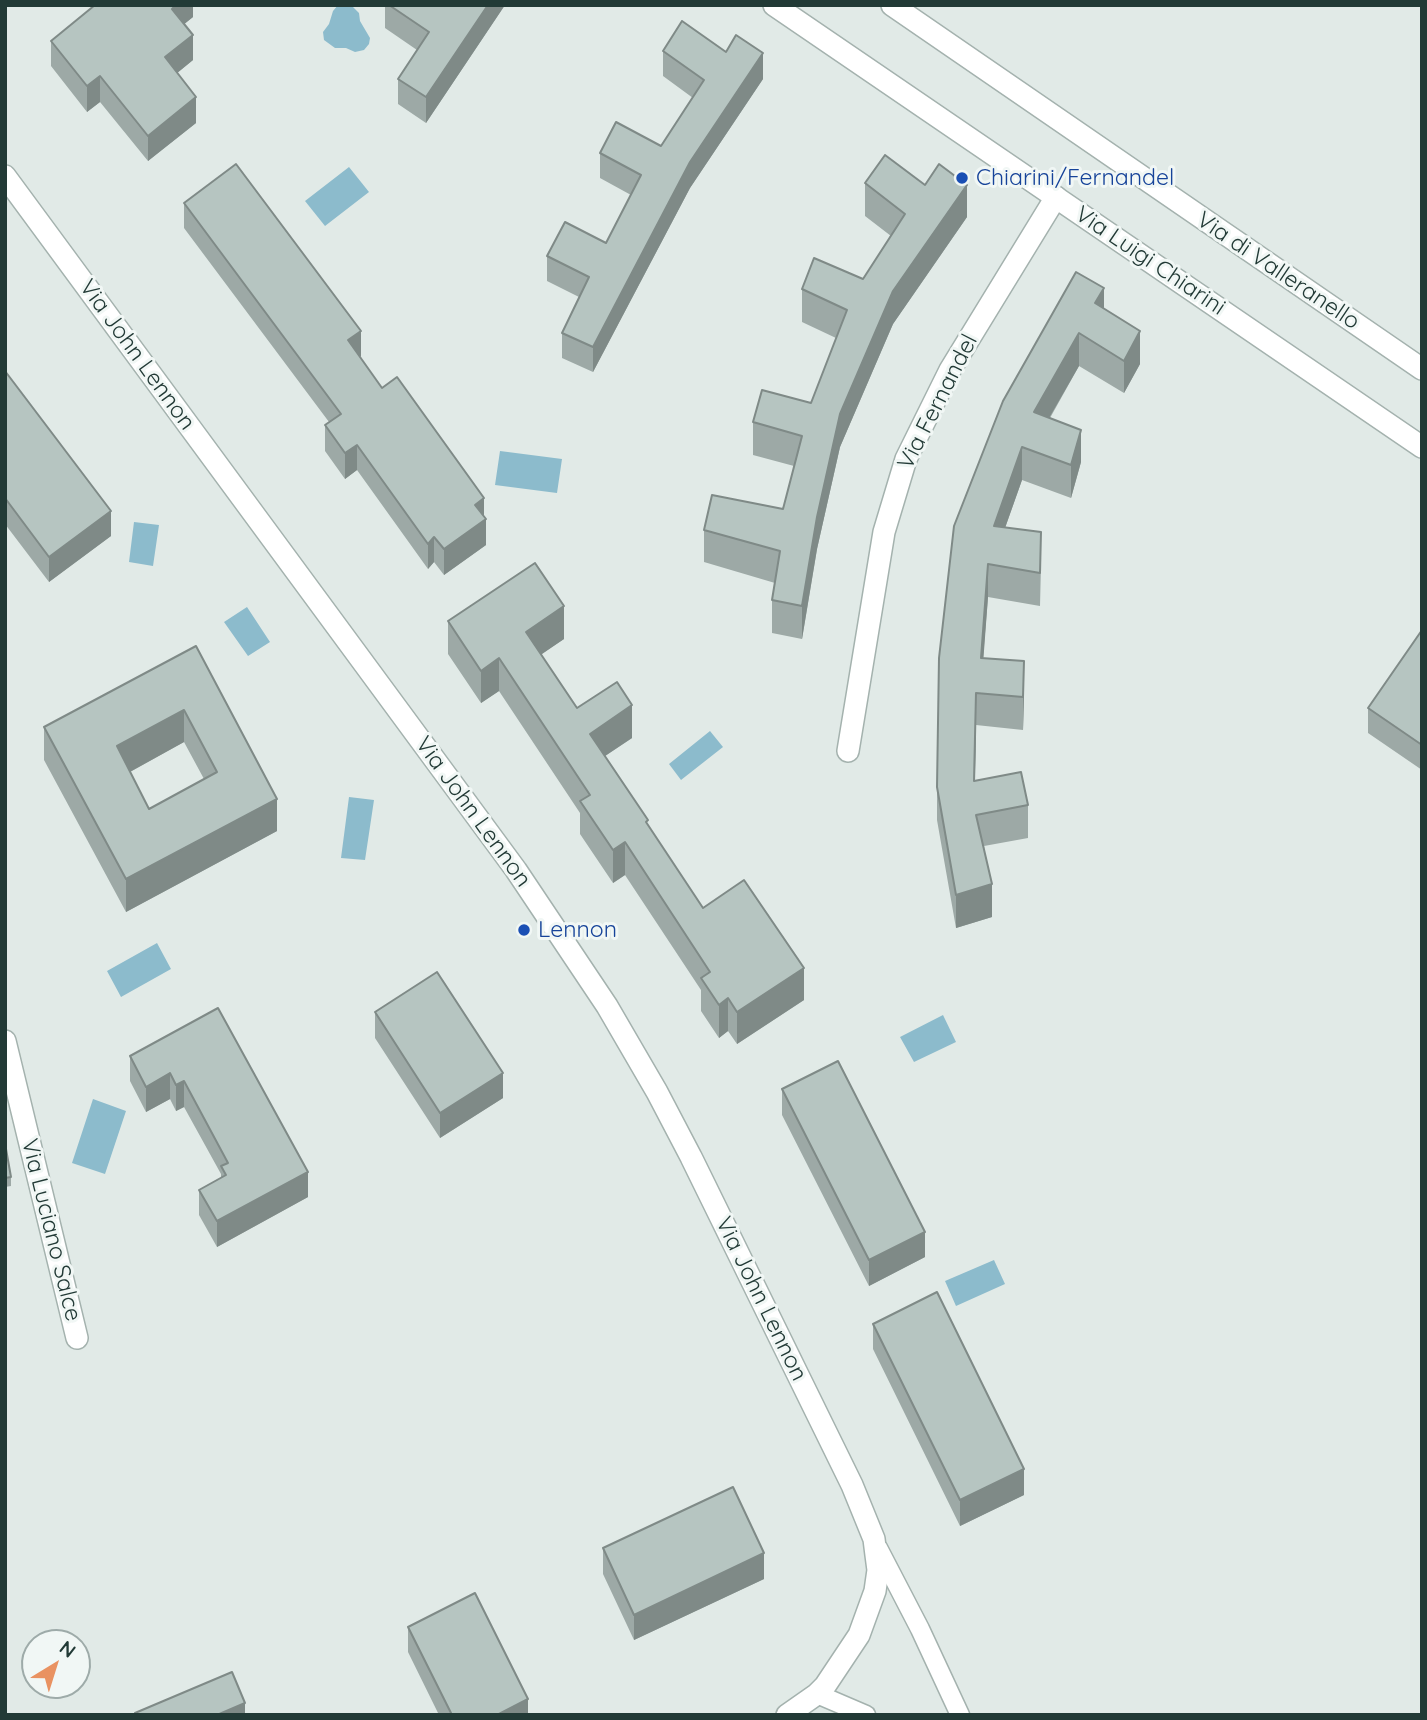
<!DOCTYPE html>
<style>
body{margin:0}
#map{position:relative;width:1427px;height:1720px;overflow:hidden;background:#e1eae7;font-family:Quicksand,sans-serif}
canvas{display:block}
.frame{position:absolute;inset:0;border:7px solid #223a36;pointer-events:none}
.north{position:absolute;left:21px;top:1629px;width:70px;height:70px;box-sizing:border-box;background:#f1f7f5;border:2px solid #9eaba9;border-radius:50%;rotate:38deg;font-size:19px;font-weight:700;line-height:28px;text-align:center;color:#223a36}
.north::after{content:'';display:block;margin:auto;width:24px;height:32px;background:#e99261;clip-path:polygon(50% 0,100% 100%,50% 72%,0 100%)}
</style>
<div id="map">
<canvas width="1427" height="1720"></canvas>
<div class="frame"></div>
<div class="north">N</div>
</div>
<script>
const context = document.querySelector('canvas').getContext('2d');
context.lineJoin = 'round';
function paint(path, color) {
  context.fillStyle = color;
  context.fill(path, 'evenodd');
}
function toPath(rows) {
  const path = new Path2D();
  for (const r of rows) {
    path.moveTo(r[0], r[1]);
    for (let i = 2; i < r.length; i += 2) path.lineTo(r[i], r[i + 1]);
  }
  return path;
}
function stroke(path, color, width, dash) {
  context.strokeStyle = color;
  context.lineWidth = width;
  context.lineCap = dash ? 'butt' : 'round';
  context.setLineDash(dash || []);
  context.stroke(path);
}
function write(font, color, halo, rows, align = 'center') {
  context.font = font + ' Quicksand,sans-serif';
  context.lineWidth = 6;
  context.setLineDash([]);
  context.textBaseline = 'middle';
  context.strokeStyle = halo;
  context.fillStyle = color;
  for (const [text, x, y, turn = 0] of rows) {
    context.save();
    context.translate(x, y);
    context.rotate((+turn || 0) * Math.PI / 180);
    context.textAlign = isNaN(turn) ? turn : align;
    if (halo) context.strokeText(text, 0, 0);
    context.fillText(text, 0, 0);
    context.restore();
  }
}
const water = toPath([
 [338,5,353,7,359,13,360,21,370,38,369,44,364,50,355,52,346,48,335,48,324,40,323,32,329,24,333,11],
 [349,167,369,192,325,226,305,201],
 [500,451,562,459,557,493,495,485],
 [134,522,159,525,153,566,129,562],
 [247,607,270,642,248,656,224,622],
 [710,731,723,747,681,780,669,764],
 [349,797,374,800,365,860,341,858],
 [157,943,171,969,121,997,107,971],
 [943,1015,956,1042,914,1062,900,1037],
 [93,1099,126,1111,105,1174,72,1163],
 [994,1260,1005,1284,956,1306,945,1281]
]);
const service = toPath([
 [878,1548,920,1629,960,1715],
 [817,1694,866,1715]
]);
const minor = toPath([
 [892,5,1422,369],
 [5,176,516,870,607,1006,657,1092,691,1157,852,1485,874,1539,876,1555,878,1570,875,1591,859,1635,825,1686,817,1694,787,1715],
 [848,751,884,532,906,459,950,370,1056,197],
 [5,1041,77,1338]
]);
const tertiary = toPath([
 [774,5,1422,447]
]);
const wall = toPath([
 [193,5,193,17,184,24,193,60,177,73,196,123,148,161,100,102,87,112,51,66,51,41],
 [385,5,505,5,426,123,398,104,398,79,417,50,385,28],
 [663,51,763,79,690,188,593,372,562,358,562,333,579,297,547,281,547,256,606,243,631,195,600,178,600,153,661,146,693,98,663,76],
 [865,183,967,217,893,324,840,447,817,549,802,639,772,633,772,600,775,583,704,562,704,530,783,509,794,466,753,455,753,422,811,403,836,338,802,322,802,289,863,279,891,236,865,216],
 [184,203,361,356,360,357,382,388,484,517,486,545,444,575,434,562,428,569,357,470,345,479,325,451,325,425,329,422,184,228],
 [1104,309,1140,364,1124,393,1079,366,1050,418,1081,462,1071,498,1022,480,1005,528,1041,564,1040,606,988,597,983,658,1024,694,1023,730,976,725,975,781,1028,805,1028,838,984,846,992,917,956,928,937,820,937,787,1003,401],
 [5,371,111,536,49,582,5,524],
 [448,621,564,639,541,654,577,708,632,738,605,756,648,825,703,908,804,1000,737,1044,728,1031,719,1038,701,1011,701,990,625,875,613,883,580,834,580,813,499,691,481,703,448,654],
 [1422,630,1422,770,1368,733,1368,708],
 [196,646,277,831,126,912,44,760,44,727],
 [184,742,204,779,149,809,130,772],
 [218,1008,308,1197,217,1247,199,1215,199,1190,221,1178,221,1174,184,1107,176,1111,170,1099,146,1112,130,1081,130,1056],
 [375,1012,503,1098,440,1138,375,1038],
 [782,1089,925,1257,869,1286,782,1115],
 [5,1149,11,1177,11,1186,5,1187],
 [873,1324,1024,1495,960,1526,873,1349],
 [603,1548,764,1579,634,1640,603,1574],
 [408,1627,528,1715,439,1715,408,1652]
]);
const shadedWall = toPath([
 [176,5,193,5,193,17,172,34,172,9],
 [488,5,505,5,426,123,426,97],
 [193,35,193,60,165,83,165,57],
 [763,53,763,79,690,188,593,372,593,347,690,162],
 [100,76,100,102,87,112,87,86],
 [196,97,196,123,148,161,148,136],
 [967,185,967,217,893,324,840,447,817,549,802,639,802,606,817,517,840,414,893,291],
 [1104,288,1104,320,1095,303],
 [361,331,361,356,348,365,348,340],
 [1140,331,1140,364,1124,393,1124,361],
 [1079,333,1079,366,1034,444,1034,412],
 [1081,430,1081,462,1071,498,1071,465],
 [357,445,357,470,345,479,345,453],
 [1022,447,1022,480,994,559,994,526],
 [484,498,484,520,486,519,486,545,444,575,444,549,475,505],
 [111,511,111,536,49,582,49,557],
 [434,537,434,562,428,569,428,544],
 [988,564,988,597,981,691,981,658],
 [564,606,564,639,526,665,526,632],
 [499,658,499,691,481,703,481,671],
 [1024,661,1024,694,1023,730,1023,697],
 [976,693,976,725,974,814,974,781],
 [632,705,632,738,590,766,590,734],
 [184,710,184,742,117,779,117,746],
 [277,799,277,831,126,912,126,879],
 [625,842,625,875,613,883,613,850],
 [992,884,992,917,956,928,956,895],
 [804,968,804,1000,737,1044,737,1012],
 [728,998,728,1031,719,1038,719,1005],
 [170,1073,170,1099,146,1112,146,1087],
 [503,1073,503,1098,440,1138,440,1113],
 [184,1081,184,1107,176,1111,176,1085],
 [308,1172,308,1197,217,1247,217,1221],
 [925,1232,925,1257,869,1286,869,1260],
 [1024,1469,1024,1495,960,1526,960,1500],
 [764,1553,764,1579,634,1640,634,1615],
 [528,1699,528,1715,497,1715],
 [245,1703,245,1715,217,1715]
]);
const building = toPath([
 [95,5,176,5,172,9,193,35,165,57,196,97,148,136,100,76,87,86,51,41,95,5],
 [389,5,488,5,426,97,398,79,429,32,389,5],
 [682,21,726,52,736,35,763,53,690,162,593,347,562,333,589,277,547,256,565,222,606,243,641,175,600,153,616,122,661,146,704,80,663,51,682,21],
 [885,155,925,185,939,164,967,185,893,291,840,414,817,517,802,606,772,600,780,551,704,530,712,495,783,509,802,436,753,422,762,390,811,403,847,310,802,289,814,258,863,279,905,214,865,183,885,155],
 [236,164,361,331,348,340,382,388,397,377,484,498,475,505,486,519,444,549,434,537,428,544,357,445,345,453,325,425,341,414,184,203,236,164],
 [1076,272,1104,288,1095,303,1140,331,1124,361,1079,333,1034,412,1081,430,1071,465,1022,447,994,526,1041,532,1040,573,988,564,981,658,1024,661,1023,697,976,693,974,781,1021,772,1028,805,976,815,992,884,956,895,937,787,939,658,954,526,1003,401,1076,272],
 [5,371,111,511,49,557,5,498,5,371],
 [535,563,564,606,526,632,577,708,617,682,632,705,590,734,648,820,646,822,703,908,744,880,804,968,737,1012,728,998,719,1005,701,978,710,972,625,842,613,850,580,801,590,795,499,658,481,671,448,621,535,563],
 [1422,630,1422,745,1368,708,1422,630],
 [196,646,277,799,126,879,44,727,196,646],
 [184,710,217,772,149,809,117,746,184,710],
 [437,972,503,1073,440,1113,375,1012,437,972],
 [218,1008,308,1172,217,1221,199,1190,226,1175,221,1166,228,1163,184,1081,176,1085,170,1073,146,1087,130,1056,218,1008],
 [838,1061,925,1232,869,1260,782,1089,838,1061],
 [5,1149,6,1149,11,1177,5,1178,5,1149],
 [937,1292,1024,1469,960,1500,873,1324,937,1292],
 [733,1487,764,1553,634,1615,603,1548,733,1487],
 [475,1593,528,1699,497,1715,452,1715,408,1627,475,1593],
 [232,1672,245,1703,217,1715,135,1715,135,1713,232,1672]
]);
const markers = [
 [962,178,7,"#1a4fb4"],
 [524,930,7,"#1a4fb4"]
];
const transitNames = [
 ["Chiarini/Fernandel",976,178],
 ["Lennon",538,930]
];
const streetNames = [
 ["Via Luigi Chiarini",1150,261,34],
 ["Via di Valleranello",1278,271,34],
 ["Via John Lennon",137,355,54],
 ["Via Fernandel",938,402,-63],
 ["Via John Lennon",473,812,54],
 ["Via Luciano Salce",51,1230,76],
 ["Via John Lennon",761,1299,64]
];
paint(water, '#8cbbcc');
stroke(service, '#a4b2ae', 21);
stroke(minor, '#a4b2ae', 24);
stroke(tertiary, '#a4b2ae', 24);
stroke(service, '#fff', 18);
stroke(minor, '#fff', 21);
stroke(tertiary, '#fff', 21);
paint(wall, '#9da9a6');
paint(shadedWall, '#7f8a87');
paint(building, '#b6c5c1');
stroke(building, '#7f8a87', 2);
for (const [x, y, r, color] of markers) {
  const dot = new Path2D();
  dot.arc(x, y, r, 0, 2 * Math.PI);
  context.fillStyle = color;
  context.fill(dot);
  stroke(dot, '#f1f7f5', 2.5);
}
write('23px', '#164399', '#f1f7f5', transitNames, 'left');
write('23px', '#223a36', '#f1f7f5', streetNames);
</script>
